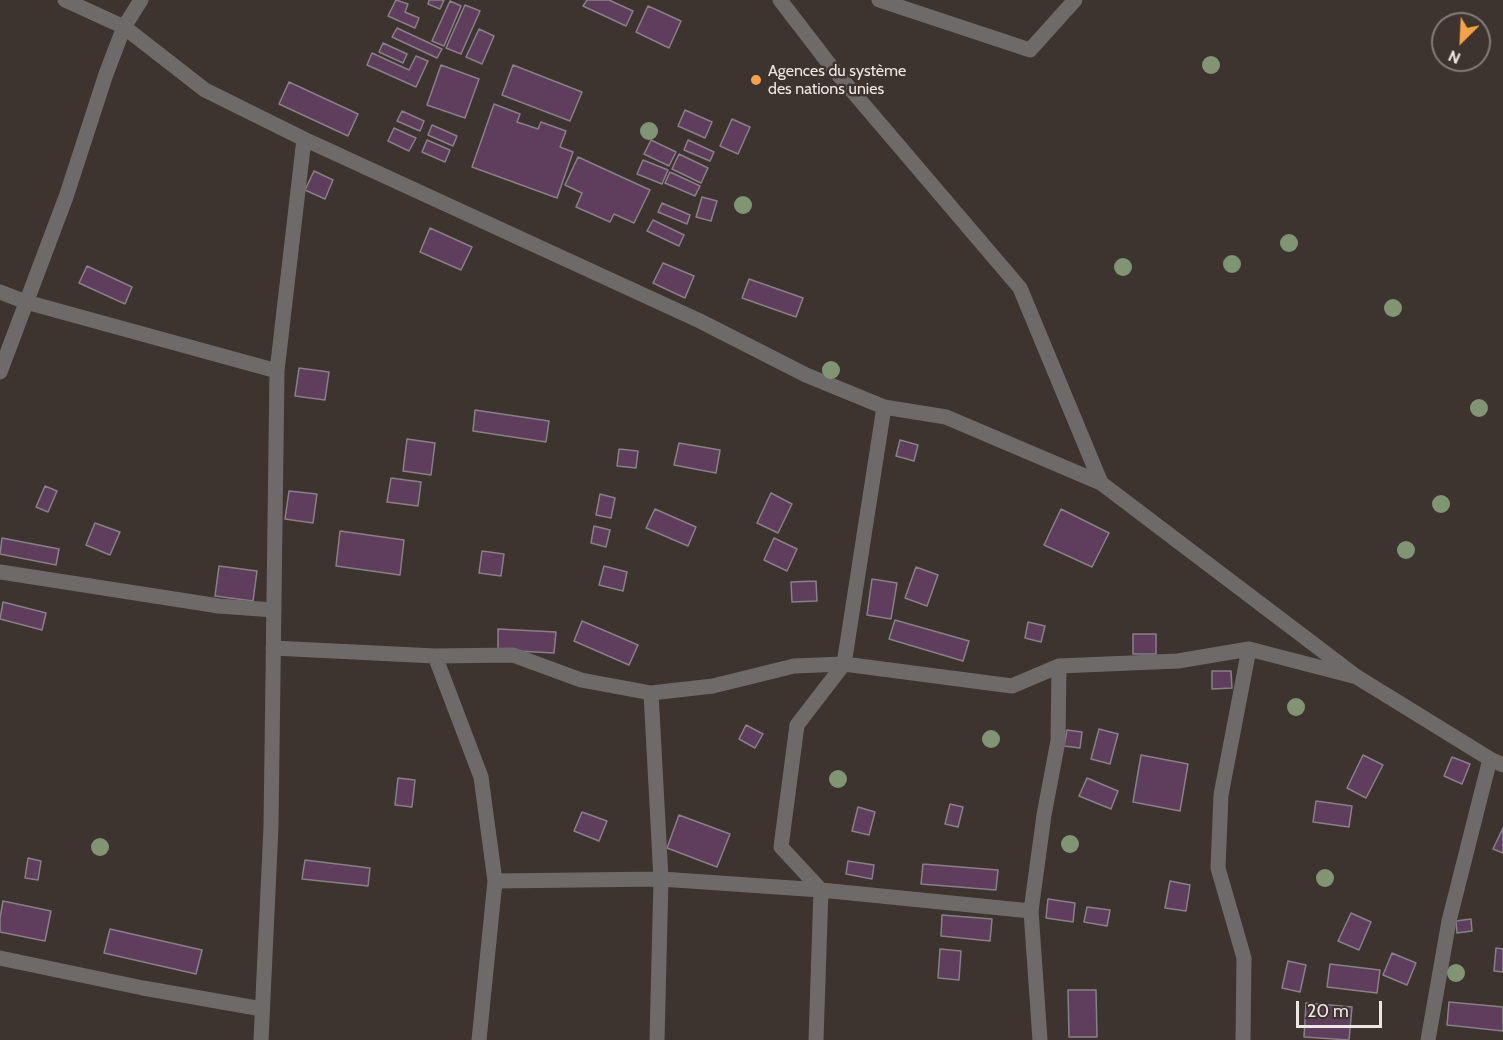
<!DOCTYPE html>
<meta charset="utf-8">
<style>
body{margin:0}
#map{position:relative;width:1503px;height:1040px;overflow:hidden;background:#3d3430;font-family:Cabin,sans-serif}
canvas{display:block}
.north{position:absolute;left:1431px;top:12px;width:60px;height:60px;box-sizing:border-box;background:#3d3430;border:2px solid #837c78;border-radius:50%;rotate:204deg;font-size:16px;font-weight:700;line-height:24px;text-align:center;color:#ede7e4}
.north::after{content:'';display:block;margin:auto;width:21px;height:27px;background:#f5a346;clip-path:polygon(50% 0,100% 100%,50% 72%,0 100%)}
.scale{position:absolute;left:1296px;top:1001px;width:86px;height:27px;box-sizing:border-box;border:3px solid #ede7e4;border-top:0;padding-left:8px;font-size:18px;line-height:21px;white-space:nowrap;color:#ede7e4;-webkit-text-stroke:4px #3d3430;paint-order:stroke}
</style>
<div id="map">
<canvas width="1503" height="1040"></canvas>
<div class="north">N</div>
<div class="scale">20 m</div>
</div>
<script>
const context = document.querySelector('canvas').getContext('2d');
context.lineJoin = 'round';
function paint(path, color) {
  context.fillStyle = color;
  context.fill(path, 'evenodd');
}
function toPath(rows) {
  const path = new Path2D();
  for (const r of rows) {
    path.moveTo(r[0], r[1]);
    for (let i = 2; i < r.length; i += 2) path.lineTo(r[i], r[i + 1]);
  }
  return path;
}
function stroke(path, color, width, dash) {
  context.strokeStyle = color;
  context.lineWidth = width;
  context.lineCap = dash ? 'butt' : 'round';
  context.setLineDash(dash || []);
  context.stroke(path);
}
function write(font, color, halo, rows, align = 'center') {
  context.font = font + ' Cabin,sans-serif';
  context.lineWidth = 5;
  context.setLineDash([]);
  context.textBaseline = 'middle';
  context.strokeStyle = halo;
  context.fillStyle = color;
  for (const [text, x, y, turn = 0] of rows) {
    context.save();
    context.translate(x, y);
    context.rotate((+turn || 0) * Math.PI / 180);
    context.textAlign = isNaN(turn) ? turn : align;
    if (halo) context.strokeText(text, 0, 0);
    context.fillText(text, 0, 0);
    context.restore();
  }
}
const building = toPath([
 [396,0,408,4,405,12,419,18,415,28,388,16,396,0],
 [429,0,444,0,440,9,428,4,429,0],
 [587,0,609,0,633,11,626,26,583,6,587,0],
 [450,1,461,6,444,46,432,41,450,1],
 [465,5,480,11,461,54,446,48,465,5],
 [648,6,681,21,669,48,636,32,648,6],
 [397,28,442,49,437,58,392,37,397,28],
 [479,29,494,36,482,64,466,57,479,29],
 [383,43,407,54,403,63,379,52,383,43],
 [372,53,409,70,416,56,428,61,416,87,367,65,372,53],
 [441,65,479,79,465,118,427,105,441,65],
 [513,65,582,92,570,121,502,95,513,65],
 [289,82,358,114,348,136,279,104,289,82],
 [494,104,520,114,517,122,538,129,541,122,566,131,560,147,573,152,557,198,472,167,494,104],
 [685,110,712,122,705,138,678,126,685,110],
 [402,111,424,121,420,131,397,121,402,111],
 [732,119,750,127,738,154,720,146,732,119],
 [432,125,457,136,453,146,428,135,432,125],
 [394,128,416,138,409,151,388,141,394,128],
 [427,140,450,150,445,162,422,152,427,140],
 [651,140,676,152,669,166,644,154,651,140],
 [688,140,714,152,710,161,684,150,688,140],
 [679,154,708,168,701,183,672,169,679,154],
 [578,157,650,190,634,223,614,214,610,222,576,207,582,193,565,185,578,157],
 [643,160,668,170,662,184,637,174,643,160],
 [314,171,333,180,325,199,305,190,314,171],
 [670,172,700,186,695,196,665,183,670,172],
 [702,197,717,201,711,221,696,217,702,197],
 [662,203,690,215,687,224,658,212,662,203],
 [653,220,684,235,679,246,647,231,653,220],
 [430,228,472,247,461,270,420,252,430,228],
 [663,263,694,276,685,298,653,283,663,263],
 [87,266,132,287,125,304,79,283,87,266],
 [749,279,803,298,796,317,742,298,749,279],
 [299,368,329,372,325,400,295,396,299,368],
 [475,410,549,421,546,442,473,431,475,410],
 [407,439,435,443,431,475,403,471,407,439],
 [900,440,918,445,914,461,896,456,900,440],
 [679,443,720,450,716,473,674,465,679,443],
 [619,449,638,451,636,468,617,466,619,449],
 [391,478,421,482,418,506,387,502,391,478],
 [45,486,57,491,48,512,36,507,45,486],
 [289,491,317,494,313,523,285,519,289,491],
 [771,493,792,504,778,533,757,523,771,493],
 [600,494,615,498,611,518,596,515,600,494],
 [655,509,696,527,688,546,646,528,655,509],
 [1061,509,1109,533,1092,567,1044,545,1061,509],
 [95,523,120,532,110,555,86,545,95,523],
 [594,526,610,530,606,547,591,543,594,526],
 [340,531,404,540,400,575,336,566,340,531],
 [2,538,59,549,56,565,0,554,2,538],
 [774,538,797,549,787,571,764,560,774,538],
 [482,551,504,554,501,576,479,573,482,551],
 [219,566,257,571,253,601,215,596,219,566],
 [604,566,627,572,623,591,599,585,604,566],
 [916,567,938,575,927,606,905,598,916,567],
 [872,579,897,583,891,619,867,615,872,579],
 [816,581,817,601,792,602,791,582,816,581],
 [3,602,46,613,42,630,0,619,3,602],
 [895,620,969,641,963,661,889,639,895,620],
 [582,621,638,645,629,665,574,641,582,621],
 [1028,622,1045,626,1041,642,1025,638,1028,622],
 [498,629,556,632,554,653,498,650,498,629],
 [1133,634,1156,634,1156,654,1133,654,1133,634],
 [1212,671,1231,671,1232,688,1212,689,1212,671],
 [746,725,763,734,755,748,739,739,746,725],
 [1099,729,1118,734,1110,764,1091,759,1099,729],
 [1067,730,1082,732,1080,748,1064,746,1067,730],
 [1141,755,1188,764,1180,811,1133,802,1141,755],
 [1363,755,1383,765,1366,798,1347,788,1363,755],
 [1452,757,1470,764,1462,784,1444,776,1452,757],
 [398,778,415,780,412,807,395,805,398,778],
 [1087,778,1118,791,1111,809,1079,796,1087,778],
 [1316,801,1352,806,1349,827,1313,822,1316,801],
 [950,804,963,807,958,827,945,824,950,804],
 [858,807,875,812,869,835,852,831,858,807],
 [582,812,607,821,599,841,574,831,582,812],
 [679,815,730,834,717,867,667,848,679,815],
 [1503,828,1503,853,1493,849,1503,828],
 [28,858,41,861,38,880,25,878,28,858],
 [305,860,370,868,368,886,302,879,305,860],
 [848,861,874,865,872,879,846,874,848,861],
 [923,864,998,870,996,890,921,884,923,864],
 [1170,881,1190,885,1186,911,1165,908,1170,881],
 [1048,899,1075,903,1073,922,1046,918,1048,899],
 [3,901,51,911,45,941,0,932,0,918,3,901],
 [1087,907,1110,910,1107,926,1084,922,1087,907],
 [1351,913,1371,922,1359,950,1338,941,1351,913],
 [942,915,992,919,990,941,941,936,942,915],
 [1471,919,1472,931,1457,933,1456,921,1471,919],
 [110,929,202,950,196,974,104,953,110,929],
 [1496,948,1503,949,1503,972,1494,971,1496,948],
 [940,949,961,951,959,980,938,978,940,949],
 [1392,953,1416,963,1407,985,1383,975,1392,953],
 [1288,961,1306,965,1300,992,1282,988,1288,961],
 [1330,964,1380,970,1377,993,1327,987,1330,964],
 [1068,990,1096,990,1097,1037,1069,1037,1068,990],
 [1449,1002,1503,1007,1503,1031,1447,1025,1449,1002],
 [1306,1003,1352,1007,1349,1040,1304,1037,1306,1003]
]);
const street = toPath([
 [65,0,124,27,205,90,304,139,277,371,271,827,261,1040],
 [780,0,830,65,1020,288,1101,483,1357,677,1490,759,1503,765],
 [879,0,1030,50,1075,0],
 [304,139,700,321,806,375,884,407,946,417,1101,483],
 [0,292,26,302,277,371],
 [0,372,66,197,106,74,124,27,141,0],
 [0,572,219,606,274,610],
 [273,648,435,656,513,655,581,680,651,693,713,686,794,666,844,664,1012,686,1059,666,1178,661,1249,649,1357,677],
 [435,656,481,777,495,881,479,1040],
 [651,693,661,879,657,1040],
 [495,881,661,879,821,890,1031,911],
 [0,958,143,988,262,1009],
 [816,1040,821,890,781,847,797,725,844,664,884,407],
 [1040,1040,1031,911,1044,815,1058,741,1059,666],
 [1243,1040,1244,958,1218,868,1221,795,1249,649],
 [1428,1040,1449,921,1490,759]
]);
const trees = [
 [1211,65],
 [649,131],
 [743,205],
 [1289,243],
 [1232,264],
 [1123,267],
 [1393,308],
 [831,370],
 [1479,408],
 [1441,504],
 [1406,550],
 [1296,707],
 [991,739],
 [838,779],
 [1070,844],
 [100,847],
 [1325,878],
 [1456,973]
];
const markers = [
 [756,80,6,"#f5a346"]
];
const poiNames = [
 ["Agences du système",768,71],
 ["des nations unies",768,89]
];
paint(building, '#5f3e5d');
stroke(building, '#888087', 1.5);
stroke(street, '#6f6a6a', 15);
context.fillStyle = '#809571';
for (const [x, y] of trees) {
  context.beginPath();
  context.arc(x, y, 9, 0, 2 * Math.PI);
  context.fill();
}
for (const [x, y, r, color] of markers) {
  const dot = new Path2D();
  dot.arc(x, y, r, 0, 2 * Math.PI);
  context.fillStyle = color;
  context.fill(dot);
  stroke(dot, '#3d3430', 2);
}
write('16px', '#ede7e4', '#3d3430', poiNames, 'left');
</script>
